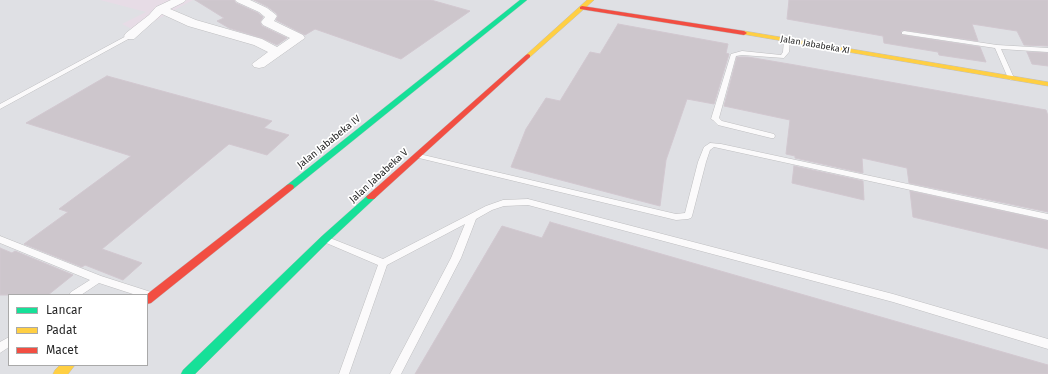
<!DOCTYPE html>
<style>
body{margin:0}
#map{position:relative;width:1048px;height:374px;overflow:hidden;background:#e7dce6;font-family:"Fira Sans",sans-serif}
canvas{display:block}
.legend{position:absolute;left:8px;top:294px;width:140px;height:72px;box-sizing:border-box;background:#fff;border:1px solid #a9a9a9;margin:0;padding:5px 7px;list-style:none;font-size:12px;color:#282828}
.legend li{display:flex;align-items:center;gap:8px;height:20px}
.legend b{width:20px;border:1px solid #a9a9a9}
</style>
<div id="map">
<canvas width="1048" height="374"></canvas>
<ul class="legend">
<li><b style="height:5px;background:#16e098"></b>Lancar</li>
<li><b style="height:5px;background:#ffcf43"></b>Padat</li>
<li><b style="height:5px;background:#f24e42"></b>Macet</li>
</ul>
</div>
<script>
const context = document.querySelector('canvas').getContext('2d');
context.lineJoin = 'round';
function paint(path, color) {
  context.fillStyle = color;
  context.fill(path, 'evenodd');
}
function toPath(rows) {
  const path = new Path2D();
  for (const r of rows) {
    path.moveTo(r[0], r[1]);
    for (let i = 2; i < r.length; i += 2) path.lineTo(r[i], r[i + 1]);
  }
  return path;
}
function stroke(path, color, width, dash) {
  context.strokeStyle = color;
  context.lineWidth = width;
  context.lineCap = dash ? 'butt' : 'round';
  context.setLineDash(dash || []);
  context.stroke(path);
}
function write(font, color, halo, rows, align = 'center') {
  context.font = font + ' "Fira Sans",sans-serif';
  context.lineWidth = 3.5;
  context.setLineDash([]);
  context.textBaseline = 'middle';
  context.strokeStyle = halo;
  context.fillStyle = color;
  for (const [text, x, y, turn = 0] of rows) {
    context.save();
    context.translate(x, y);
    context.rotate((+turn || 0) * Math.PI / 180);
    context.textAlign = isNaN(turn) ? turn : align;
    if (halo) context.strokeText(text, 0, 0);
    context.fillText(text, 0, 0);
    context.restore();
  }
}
const industrial = toPath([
 [0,0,100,0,146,12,122,24,136,31,193,0,1048,0,1048,374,0,374],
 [9,295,147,295,147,365,9,365]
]);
const building = toPath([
 [195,0,234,0,236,3,258,13,263,17,260,22,262,26,287,38,277,45,262,38,229,28,217,21,224,18,195,0],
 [254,0,431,0,470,11,401,59,315,29,305,35,276,20,278,16,276,13,268,7,254,0],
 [789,0,1048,0,1048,46,1024,45,1017,31,972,24,978,41,904,30,901,31,902,35,980,47,986,62,939,55,938,52,884,43,883,36,787,19,789,0],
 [618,24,728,44,726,53,729,54,714,104,687,99,666,160,660,206,511,167,526,129,546,98,560,101,590,52,600,54,618,24],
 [1027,52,1048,53,1048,66,1032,64,1027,52],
 [737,57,748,57,795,65,1046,110,1048,116,1048,212,909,183,907,168,862,158,863,173,795,158,795,156,786,154,790,120,724,106,737,57],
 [107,76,272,121,264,128,289,135,267,155,229,144,102,249,142,263,123,280,85,265,82,267,24,244,68,212,59,209,131,156,26,123,107,76],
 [794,166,863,181,864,200,792,183,794,166],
 [910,191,1048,221,1048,249,913,217,910,191],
 [550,222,1048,365,1048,374,415,374,502,226,542,238,550,222],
 [0,248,12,253,15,251,73,275,48,295,0,295,0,248]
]);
const lane = toPath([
 [904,31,997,45,1048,48,1048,52,1001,49,1014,78,1011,80,1008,78,995,48,902,34,902,32,904,31],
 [130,34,133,36,132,37,0,109,0,104,130,34],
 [787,38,790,40,789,52,784,58,742,55,736,56,719,118,722,121,774,134,775,136,774,138,771,138,718,125,713,120,711,119,731,54,742,51,781,55,783,52,784,40,787,38],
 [710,143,721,144,1048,214,1048,220,714,147,710,150,706,162,692,216,691,218,688,219,676,220,419,158,415,156,419,154,676,214,685,213,698,162,704,147,710,143],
 [528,199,893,294,1048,339,1048,349,893,302,528,205,504,206,492,210,476,219,461,258,401,374,390,374,451,258,465,224,387,265,349,374,339,374,378,265,324,242,323,240,324,238,330,238,383,259,486,206,503,200,528,199],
 [0,236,101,276,151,292,153,295,151,298,148,299,147,295,136,295,99,283,81,295,69,295,71,292,90,280,0,243,0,236],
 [9,337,9,347,0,353,0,342,9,337]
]);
const street = toPath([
 [171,0,186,0,184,2,170,9,196,20,262,39,277,47,290,38,263,25,261,22,265,17,259,12,237,2,235,0,250,0,267,8,275,14,277,16,274,21,303,35,305,38,264,67,259,68,254,67,252,64,268,52,254,45,188,26,162,14,134,39,126,39,124,36,126,33,149,15,156,7,171,0]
]);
const fast = toPath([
 [520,0,527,0,293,189,287,189,286,187,287,185,520,0],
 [371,194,374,195,376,197,374,199,328,242,195,374,181,374,183,370,322,236,368,195,371,194]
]);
const slow = toPath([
 [587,0,594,0,530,57,526,57,526,55,587,0],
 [744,31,1048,82,1048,86,742,34,741,33,744,31],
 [60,365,75,365,68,374,53,374,55,370,60,365]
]);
const jam = toPath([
 [582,6,744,31,747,33,744,35,580,9,580,7,582,6],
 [528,54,530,55,530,57,374,199,368,199,366,197,368,195,526,55,528,54],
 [290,184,293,185,294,187,293,189,151,303,147,304,147,295,146,295,287,185,290,184]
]);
const farStreetnames = [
 ["Jalan Jababeka XI",815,45,10]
];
const streetNames = [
 ["Jalan Jababeka IV",329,142,-39],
 ["Jalan Jababeka V",379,176,-42]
];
paint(industrial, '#dfe0e4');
paint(building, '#cdc6cc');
stroke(building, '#d2c8d0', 1);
stroke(lane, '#bfbfc1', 1);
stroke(street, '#bfbfc1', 1);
stroke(fast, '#bfbfc1', 1);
stroke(slow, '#bfbfc1', 1);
stroke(jam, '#bfbfc1', 1);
paint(lane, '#fbfafb');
paint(street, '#fbfafb');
paint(fast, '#16e098');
paint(slow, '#ffcf43');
paint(jam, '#f24e42');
write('9px', '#282828', '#fff', farStreetnames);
write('10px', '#282828', '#fff', streetNames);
</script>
